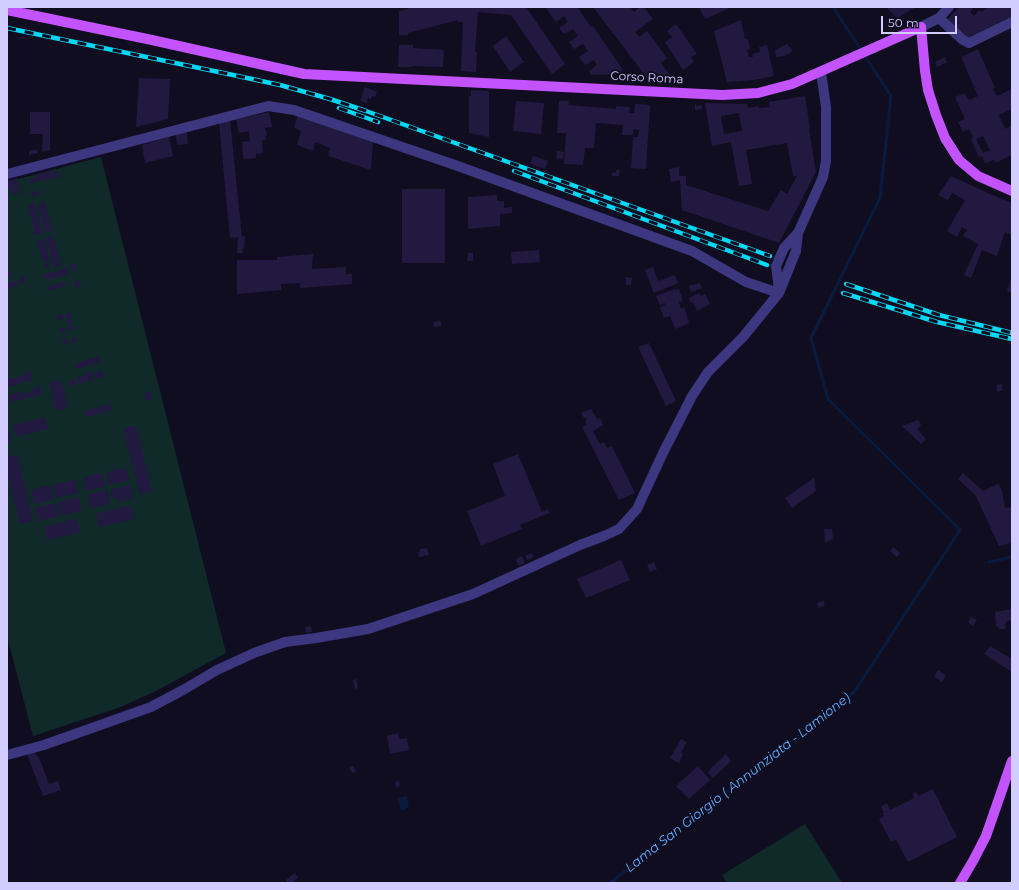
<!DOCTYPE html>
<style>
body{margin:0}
#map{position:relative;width:1019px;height:890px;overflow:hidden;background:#100d20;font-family:Montserrat,sans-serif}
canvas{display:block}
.frame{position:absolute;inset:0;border:8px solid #d3ccff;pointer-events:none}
.scale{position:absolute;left:881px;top:16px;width:76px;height:18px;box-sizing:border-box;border:2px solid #d3ccff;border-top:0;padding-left:5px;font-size:12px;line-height:14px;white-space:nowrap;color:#d3ccff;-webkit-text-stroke:3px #100d20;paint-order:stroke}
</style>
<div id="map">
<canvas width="1019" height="890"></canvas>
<div class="frame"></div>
<div class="scale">50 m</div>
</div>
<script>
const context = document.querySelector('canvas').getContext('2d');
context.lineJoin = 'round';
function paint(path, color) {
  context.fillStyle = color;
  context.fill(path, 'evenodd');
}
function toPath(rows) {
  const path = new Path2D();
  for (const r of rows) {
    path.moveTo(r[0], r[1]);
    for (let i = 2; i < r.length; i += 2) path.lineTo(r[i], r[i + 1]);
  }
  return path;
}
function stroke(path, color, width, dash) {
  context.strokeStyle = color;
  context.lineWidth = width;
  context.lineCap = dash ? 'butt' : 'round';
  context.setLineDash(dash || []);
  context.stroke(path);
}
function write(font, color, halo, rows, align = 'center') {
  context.font = font + ' Montserrat,sans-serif';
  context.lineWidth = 4;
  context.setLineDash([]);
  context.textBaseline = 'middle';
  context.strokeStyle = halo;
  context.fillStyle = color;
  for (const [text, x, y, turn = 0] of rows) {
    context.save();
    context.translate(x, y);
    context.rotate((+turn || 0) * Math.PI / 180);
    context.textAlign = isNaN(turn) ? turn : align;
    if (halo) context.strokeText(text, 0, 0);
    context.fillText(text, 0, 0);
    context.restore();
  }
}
const green = toPath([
 [101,157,226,653,154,692,118,708,33,736,7,636,7,182],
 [805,824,842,883,727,883,722,875]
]);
const water = toPath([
 [407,796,409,807,401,811,398,798]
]);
const stream = toPath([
 [989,562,1012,557],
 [610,883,854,692,960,530,828,399,811,338,880,198,891,96,833,7]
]);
const building = toPath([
 [414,7,526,7,565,64,552,74,511,15,478,12,475,52,477,52,476,72,461,71,463,22,458,22,458,20,408,33,408,35,399,35,399,11],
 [545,7,577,7,591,27,593,26,623,70,616,74,591,75,589,71,597,65,594,60,585,65,579,57,588,51,583,44,574,49,569,42,578,36,573,29,564,34,559,28,568,22,564,16,556,22],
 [593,7,630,7,634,12,640,7,644,7,653,19,635,32,639,37,647,31,667,58,661,63,670,75,657,84,652,76,648,79],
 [699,7,732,7,705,19],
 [886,7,916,7,897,18],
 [959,7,974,7,970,12,974,16,979,10,982,12,987,7,1012,7,1012,16,967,38,966,37,967,36,961,31,960,32,947,20],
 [741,20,745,39,748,39,750,49,747,50,749,57,753,57,752,54,760,52,759,47,767,45,774,76,754,80,727,82,714,31],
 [676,24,697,54,691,57,694,62,683,70,665,42,672,37,667,31],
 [506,36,524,62,510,72,493,46],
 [787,44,793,51,784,56,776,57,775,50],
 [399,45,413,45,413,48,444,50,443,67,412,66,412,67,398,67],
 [978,49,995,88,993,89,997,96,1012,89,1012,109,999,115,1005,129,1012,125,1012,155,995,163,994,160,985,163,982,156,979,157,971,139,973,137,969,129,963,132,958,122,965,119,955,97,965,93,969,100,978,96,961,57],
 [983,136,990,150,983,153,976,139],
 [945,57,947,62,937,67,935,62],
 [139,78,170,79,168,119,136,127],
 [365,87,377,92,375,97,372,96,371,99,368,98,367,103,360,101],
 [471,90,489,91,489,137,469,133,469,96,471,96],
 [805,96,810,129,809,129,816,172,779,243,682,210,680,180,671,182,669,169,679,167,679,176,686,176,686,185,768,211,781,190,787,194,797,176,793,176,787,143,746,150,752,184,739,186,731,142,712,146,705,103,747,104,748,108,759,106,759,108,770,107,769,102],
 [739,113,742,131,724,134,721,116],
 [516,101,544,103,541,134,513,131],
 [559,101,569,101,568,105,616,109,616,106,630,107,629,113,634,113,635,104,650,105,646,169,631,168,633,137,638,137,639,130,633,129,633,135,622,135,623,125,596,123,594,148,585,148,583,165,564,164,566,133,557,133],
 [695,104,696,104,696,106,702,105,702,109,695,110],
 [30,112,50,112,50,150,42,152,43,134,30,134],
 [269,112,272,127,265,128,267,135,265,136,266,140,262,140,263,153,256,154,256,158,243,159,242,142,250,141,249,131,239,133,236,119],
 [298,115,373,139,371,170,328,156,330,148,315,142,313,151,297,145,301,131,294,128],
 [230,120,242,237,245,236,244,248,243,248,242,253,237,253,238,237,230,238,219,123],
 [187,132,188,144,177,145,176,135],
 [169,137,173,156,145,163,142,145],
 [37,149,38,153,29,155,29,151],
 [557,151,564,152,563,159,556,158],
 [533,156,548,161,545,169,530,164],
 [51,170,53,178,37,182,35,175],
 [58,170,60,178,55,179,53,172],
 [616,170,620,170,619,176,612,176,612,172,616,173],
 [951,176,990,194,1012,203,1012,235,1005,232,997,256,982,250,971,278,964,275,978,244,963,236,967,230,962,227,957,237,947,231,965,200,952,193,948,200,938,195],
 [17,178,21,193,13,195,11,189,7,190,7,181],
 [34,178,35,183,30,184,29,179],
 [402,189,445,189,445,263,402,263],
 [37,190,39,196,32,197,31,192],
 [497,195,497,201,504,201,504,208,512,207,512,213,500,214,500,226,468,229,468,197],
 [45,202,52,231,45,233,38,203],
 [35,204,43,233,35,235,28,205],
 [53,236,61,265,54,267,46,237],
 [44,238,49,259,42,261,37,240],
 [539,250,540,262,512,264,511,252],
 [468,253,473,253,473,261,467,261],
 [313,254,312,269,346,267,346,274,352,274,352,284,300,288,300,283,281,284,281,290,237,294,237,260,277,260,277,257],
 [49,261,50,267,45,268,44,262],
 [73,263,77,266,74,271,70,268],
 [653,267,658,281,675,275,678,283,654,293,645,270],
 [68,268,70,274,45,280,43,274],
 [11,271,12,277,7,278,7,272],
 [1012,275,1012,293,1007,291],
 [21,276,26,279,23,284,18,281],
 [626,277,632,278,631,285,626,285],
 [76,279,82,283,79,288,73,285],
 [16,281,18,286,7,289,7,283],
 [64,282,66,286,47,291,46,287],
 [700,283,702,288,691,292,689,286],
 [675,289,675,290,679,289,683,301,679,302,681,309,684,307,689,323,675,329,670,316,664,318,660,307,665,305,665,303,660,305,656,296],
 [699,293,701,296,705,294,710,304,697,311,693,302,691,303,689,298],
 [70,312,72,317,66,318,65,314],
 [62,314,63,319,57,320,56,316],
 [72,318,73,322,67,324,66,320],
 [441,321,441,326,434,327,433,322],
 [74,325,75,329,69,331,68,326],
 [65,328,66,332,60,333,59,329],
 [77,337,78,341,72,343,71,339],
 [68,339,69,344,63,345,62,341],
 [649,343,676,401,666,406,638,347],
 [99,356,100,362,76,369,74,364],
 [102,370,103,377,96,379,94,372],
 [30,371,32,380,7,387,7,379,25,376,24,373],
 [92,372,94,380,87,382,85,374],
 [84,375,86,382,79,384,77,377],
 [75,379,77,385,71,386,69,380],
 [61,380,67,404,64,409,61,411,58,410,54,406,49,383],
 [1002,384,1003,390,997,392,996,385],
 [40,386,43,394,11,402,9,395,21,391,22,394,35,390,34,387],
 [145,392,152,392,152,399,145,400],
 [110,404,112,410,86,417,84,411],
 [591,409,597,419,600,418,603,425,593,431,600,444,604,442,607,448,612,446,635,493,619,500,582,427,587,425,585,421,587,420,586,417,584,418,581,413],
 [45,417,48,429,16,437,13,425],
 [918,420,921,425,917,429,926,439,921,444,902,426],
 [7,423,12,441,8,443,7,440],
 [133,426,136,426,152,491,140,495,123,429],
 [17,454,33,521,20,524,7,470,7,457],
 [518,454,542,512,548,509,549,513,520,525,522,529,481,546,467,511,505,496,493,464],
 [125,467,125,469,127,469,129,480,109,485,106,472],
 [102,473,106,486,86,491,83,478],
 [963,473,983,491,998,484,1002,490,1005,508,1012,507,1012,543,999,546,976,496,958,479],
 [814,478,816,491,792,508,785,498],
 [75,480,78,493,57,498,54,484],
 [51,485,54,499,34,504,31,490],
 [130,485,134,498,118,502,117,497,112,498,110,490],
 [107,490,110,504,92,508,91,507,90,507,87,495],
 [79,497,81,509,80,509,80,511,61,516,58,502],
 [56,503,59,516,38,521,35,508],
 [130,505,133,519,99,527,96,514],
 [77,518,80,532,47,540,44,527],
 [824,529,832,529,833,539,825,543],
 [893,547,900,553,897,557,890,551],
 [427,548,429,555,419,557,418,552,420,551,420,549],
 [532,553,534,557,527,560,525,556],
 [522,556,525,563,518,566,516,559],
 [621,560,630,580,586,598,577,579],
 [654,562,657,569,650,572,647,565],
 [823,601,825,605,819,608,817,603],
 [1012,609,1012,620,1007,621,1005,624,1006,629,999,629,999,627,997,627,996,625,995,612],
 [971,617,977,620,973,626,968,622],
 [311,626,312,632,306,633,305,627],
 [990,646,1012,659,1012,672,984,654],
 [938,670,946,676,942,682,934,676],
 [356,679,358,688,355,689,353,680],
 [398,733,400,739,407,738,409,750,390,754,387,736],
 [681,739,687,742,681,753,683,754,679,763,670,758],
 [34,750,36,755,37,755,40,760,49,784,58,781,61,790,43,796,26,752],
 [726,754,731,761,713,778,708,773,710,770,709,770],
 [353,766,356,771,352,773,349,767],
 [698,766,710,780,689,799,676,786],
 [399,781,400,786,396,787,395,782],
 [933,789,957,837,908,862,896,840,891,842,879,819,884,816,882,813,884,813,881,806,887,803,890,810,914,798,912,794,916,792,918,796],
 [295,873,298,878,291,883,288,883,286,880]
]);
const minor = toPath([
 [939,18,963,40,969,43,1012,22],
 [921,27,939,18,949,7],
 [7,174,268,106,294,110,455,165,692,251,746,282,779,293],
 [779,290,776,266,784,248,798,233],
 [7,755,44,745,151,707,183,690,217,670,254,653,285,642,316,638,368,629,473,594,580,545,604,536,619,529,637,509,663,453,692,396,708,372,743,337,779,293,796,251,798,233,823,177,826,161,826,107,821,72]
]);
const major = toPath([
 [7,10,152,40,304,74,722,95,758,93,792,84,921,27,925,71,928,90,936,115,945,138,959,160,978,176,1012,191],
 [960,883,973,861,986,836,1012,761]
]);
const rail = toPath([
 [7,28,233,75,280,85,330,99,366,111,770,256],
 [339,108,378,122],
 [514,171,767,265],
 [846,284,939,315,1012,333],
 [843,293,937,322,1012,339]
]);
const streetNames = [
 ["Corso Roma",647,78,3]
];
const waterNames = [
 ["Lama San Giorgio ( Annunziata - Lamione)",738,783,-38]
];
paint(green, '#102a2a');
paint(water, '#091a3d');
stroke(stream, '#091a3d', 3);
paint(building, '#221941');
stroke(minor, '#3c377f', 10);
stroke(major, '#c353ff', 10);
stroke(rail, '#00d8f6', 4.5);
stroke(rail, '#100d20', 3, [9]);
write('12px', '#d3ccff', '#100d20', streetNames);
write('italic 13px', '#5aaeff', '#100d20', waterNames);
</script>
